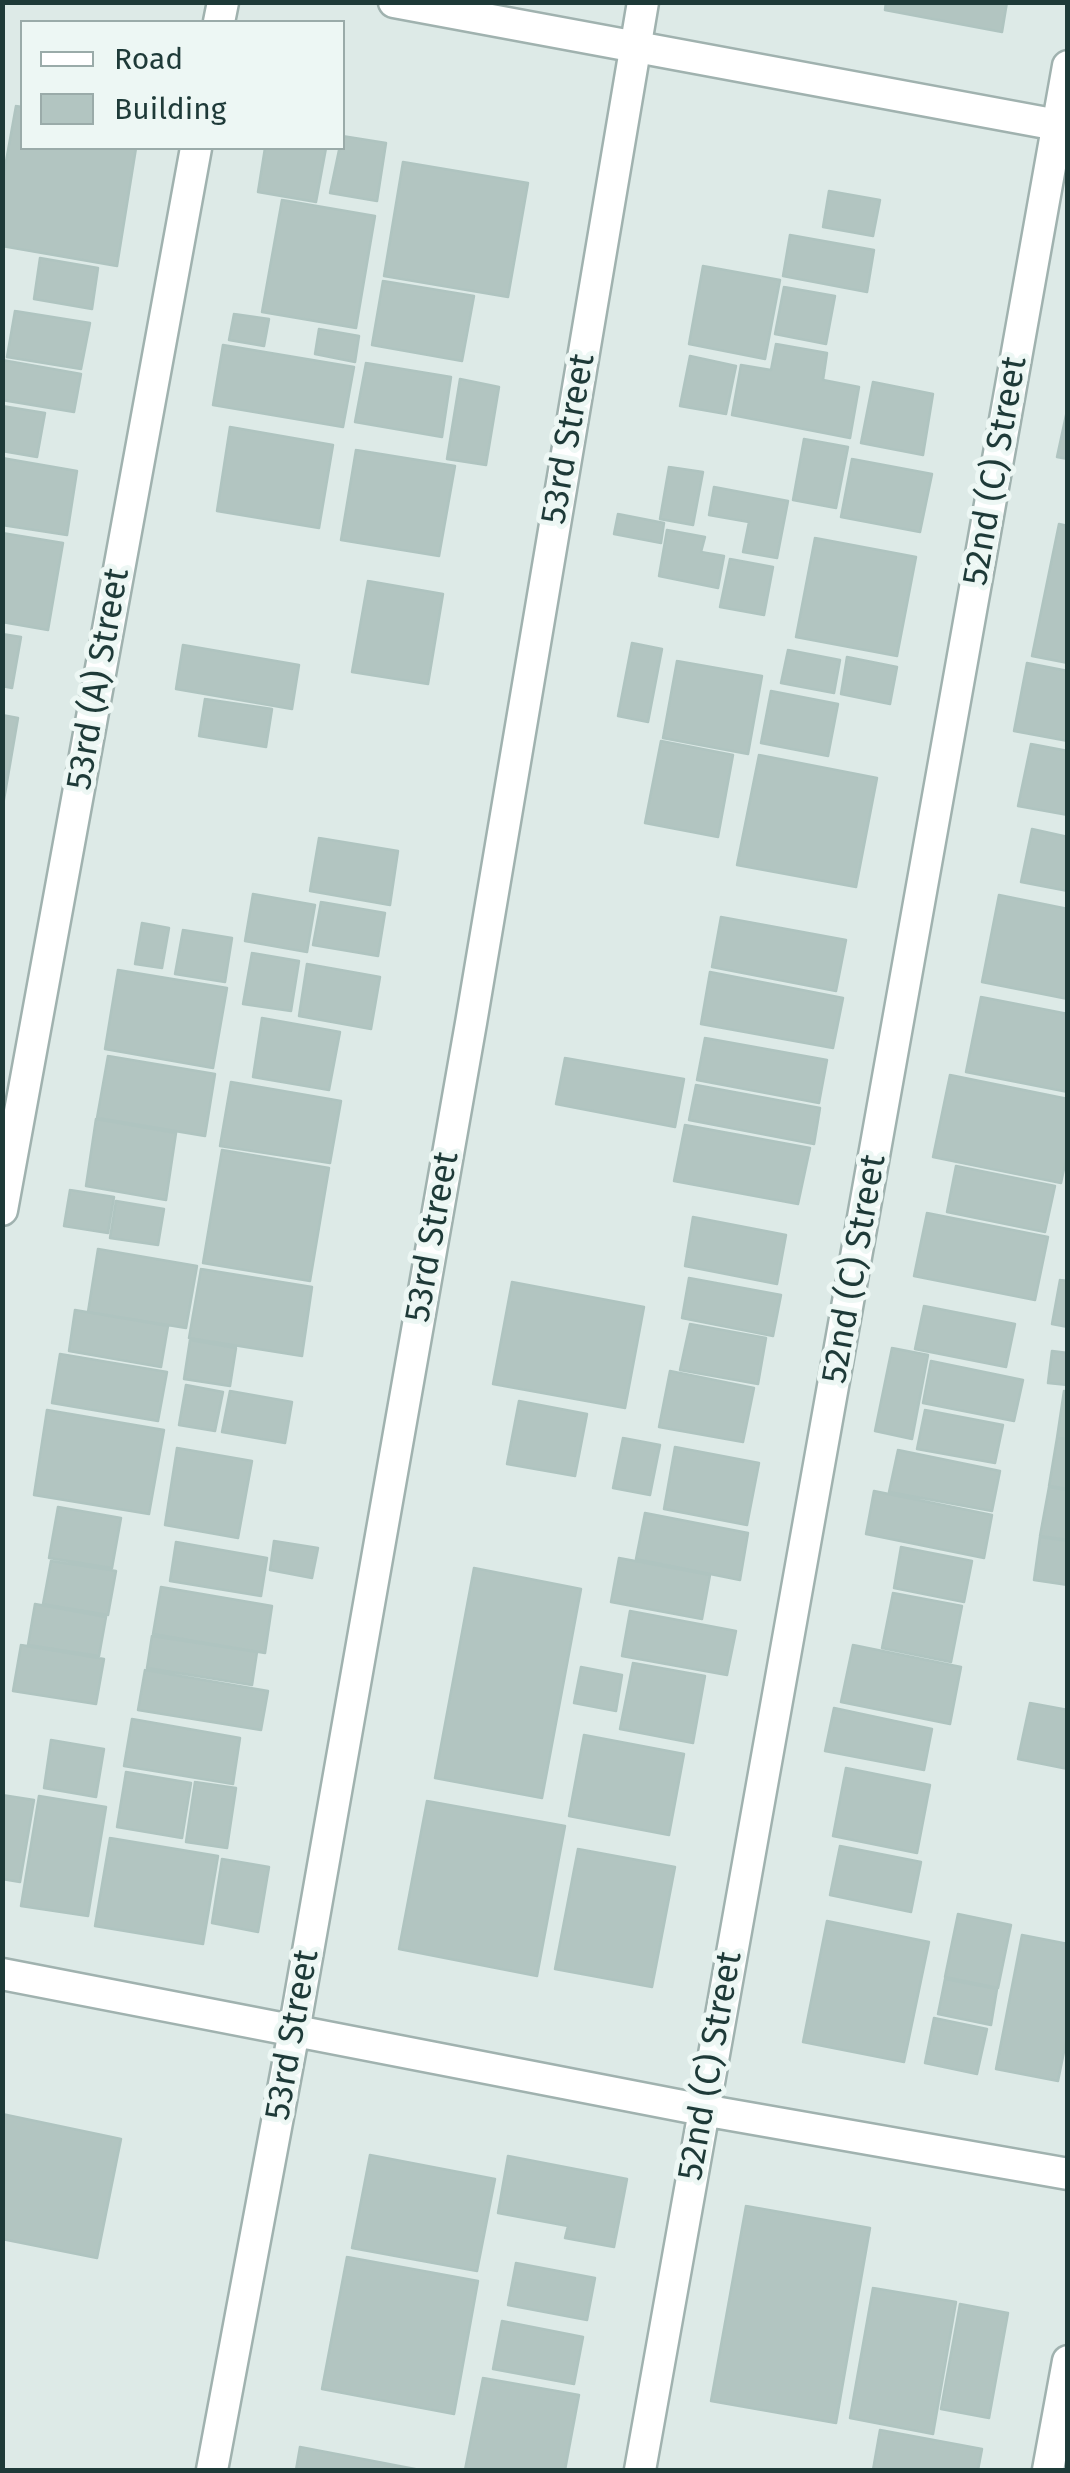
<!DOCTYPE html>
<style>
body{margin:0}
#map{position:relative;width:1070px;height:2473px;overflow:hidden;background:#ddeae7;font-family:"Fira Sans",sans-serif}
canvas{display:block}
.frame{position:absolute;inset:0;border:5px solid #1e3a38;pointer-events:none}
.legend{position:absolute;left:20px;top:20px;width:325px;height:130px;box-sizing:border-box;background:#edf7f4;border:2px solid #9aaba9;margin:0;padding:12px 18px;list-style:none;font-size:30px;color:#1e3a38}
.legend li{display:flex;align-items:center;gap:20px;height:50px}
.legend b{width:50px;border:2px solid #9aaba9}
</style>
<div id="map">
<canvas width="1070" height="2473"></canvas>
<div class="frame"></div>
<ul class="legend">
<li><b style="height:12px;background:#fff"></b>Road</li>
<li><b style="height:28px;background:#b2c5c1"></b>Building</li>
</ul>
</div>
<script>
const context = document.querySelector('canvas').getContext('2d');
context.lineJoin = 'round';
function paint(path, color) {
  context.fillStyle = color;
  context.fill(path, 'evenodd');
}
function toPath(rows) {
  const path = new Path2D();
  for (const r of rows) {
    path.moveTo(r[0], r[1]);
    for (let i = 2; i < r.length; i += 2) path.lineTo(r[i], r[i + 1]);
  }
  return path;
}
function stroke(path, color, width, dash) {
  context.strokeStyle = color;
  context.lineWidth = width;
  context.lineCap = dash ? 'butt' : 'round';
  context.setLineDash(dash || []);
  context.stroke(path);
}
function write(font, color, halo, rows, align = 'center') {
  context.font = font + ' "Fira Sans",sans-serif';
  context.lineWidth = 10;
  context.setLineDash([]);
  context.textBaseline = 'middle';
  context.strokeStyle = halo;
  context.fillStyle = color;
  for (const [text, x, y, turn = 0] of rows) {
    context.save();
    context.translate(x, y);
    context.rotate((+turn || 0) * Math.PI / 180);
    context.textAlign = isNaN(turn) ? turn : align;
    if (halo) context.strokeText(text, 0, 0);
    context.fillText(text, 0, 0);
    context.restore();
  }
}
const building = toPath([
 [886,2,1007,2,1002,32,885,10,886,2],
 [16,106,22,107,22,148,136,148,117,266,2,246,2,184,16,106],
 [342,136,386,143,377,201,330,193,342,136],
 [265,148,326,148,316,202,258,192,265,148],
 [403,162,528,183,508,297,384,276,403,162],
 [829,191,880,200,873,236,823,227,829,191],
 [282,200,375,216,356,328,262,312,282,200],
 [790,235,874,250,867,292,783,276,790,235],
 [40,258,98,268,92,309,34,299,40,258],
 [703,266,780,280,765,359,689,344,703,266],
 [383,281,474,296,462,361,372,345,383,281],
 [784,287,835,296,826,344,775,334,784,287],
 [15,311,90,323,81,369,7,357,15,311],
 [234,314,269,319,264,346,229,340,234,314],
 [319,329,359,336,355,362,315,354,319,329],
 [776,344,827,353,823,380,859,387,850,438,732,415,741,365,771,370,776,344],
 [223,345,354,367,343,427,213,405,223,345],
 [690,356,736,366,726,414,680,406,690,356],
 [2,360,81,374,74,412,2,400,2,360],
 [366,363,451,377,442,437,355,422,366,363],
 [460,379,499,387,486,465,447,459,460,379],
 [873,382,933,394,923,455,861,443,873,382],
 [2,406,45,413,37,457,2,451,2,406],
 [1068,406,1068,459,1057,457,1068,406],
 [230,427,333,445,319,528,217,511,230,427],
 [804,439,848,447,836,508,793,500,804,439],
 [356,450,455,466,439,556,341,540,356,450],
 [2,458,77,471,67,535,2,525,2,458],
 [852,459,932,474,920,532,841,517,852,459],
 [669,467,703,472,693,525,660,519,669,467],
 [714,487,788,501,777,558,743,552,749,522,709,515,714,487],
 [618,514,664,523,661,543,614,534,618,514],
 [1059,524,1068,526,1068,663,1032,656,1059,524],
 [667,530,705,537,701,552,724,556,718,588,659,576,667,530],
 [2,533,63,543,48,630,2,622,2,533],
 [815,538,916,557,897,656,796,637,815,538],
 [730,559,773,567,764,615,720,607,730,559],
 [368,581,443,594,428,684,352,672,368,581],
 [2,634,21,637,12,688,2,686,2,634],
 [632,643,662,649,648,722,618,716,632,643],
 [183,645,299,665,292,709,176,689,183,645],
 [788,650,840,660,834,693,781,683,788,650],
 [847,657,897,667,890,704,841,694,847,657],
 [677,661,762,676,748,754,663,738,677,661],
 [1027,663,1068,671,1068,741,1014,731,1027,663],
 [771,691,838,704,828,756,761,743,771,691],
 [205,699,272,709,266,747,199,736,205,699],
 [2,715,18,718,2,811,2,715],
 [661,741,733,755,718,837,645,823,661,741],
 [1031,744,1068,751,1068,815,1018,806,1031,744],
 [759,755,877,778,856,887,737,865,759,755],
 [1032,829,1068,837,1068,891,1021,882,1032,829],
 [319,838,398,851,390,905,310,891,319,838],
 [253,894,315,905,307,952,245,941,253,894],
 [999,895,1068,909,1068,999,982,982,999,895],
 [321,902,385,913,378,956,313,945,321,902],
 [721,917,846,940,836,991,712,967,721,917],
 [142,923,169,928,162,968,135,964,142,923],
 [183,930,232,938,225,982,175,974,183,930],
 [252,953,299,961,291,1011,243,1004,252,953],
 [307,964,380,977,371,1029,299,1016,307,964],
 [118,970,227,988,213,1068,105,1049,118,970],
 [710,972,843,998,833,1048,701,1024,710,972],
 [981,997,1068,1014,1068,1092,966,1072,981,997],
 [262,1018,340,1032,329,1090,253,1077,262,1018],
 [705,1038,827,1060,819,1103,697,1080,705,1038],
 [108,1056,215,1074,205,1136,97,1118,108,1056],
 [565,1058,684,1079,675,1127,556,1104,565,1058],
 [950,1075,1068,1099,1068,1150,1061,1183,933,1157,950,1075],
 [231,1082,341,1101,330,1163,220,1146,231,1082],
 [696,1085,820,1108,814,1144,689,1120,696,1085],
 [96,1119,176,1133,166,1200,86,1186,96,1119],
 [685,1125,810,1148,798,1204,674,1181,685,1125],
 [222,1150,329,1168,310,1281,203,1263,222,1150],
 [956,1166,1055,1186,1045,1232,947,1212,956,1166],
 [70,1190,114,1197,108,1233,64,1226,70,1190],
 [116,1201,164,1209,158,1245,110,1238,116,1201],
 [927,1213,1048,1237,1035,1300,914,1276,927,1213],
 [693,1217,786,1235,777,1284,685,1266,693,1217],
 [98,1249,197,1266,186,1328,88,1312,98,1249],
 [201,1269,312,1287,302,1356,189,1338,201,1269],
 [689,1278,781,1295,773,1336,682,1318,689,1278],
 [1060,1280,1068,1281,1068,1327,1052,1324,1060,1280],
 [512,1282,644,1307,625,1408,493,1384,512,1282],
 [924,1306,1015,1324,1006,1367,915,1349,924,1306],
 [75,1310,168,1326,161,1367,69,1351,75,1310],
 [690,1324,766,1338,758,1384,680,1370,690,1324],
 [190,1340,236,1348,230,1386,184,1379,190,1340],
 [892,1348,928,1355,912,1439,875,1431,892,1348],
 [1052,1351,1068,1353,1068,1385,1048,1383,1052,1351],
 [60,1354,167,1372,158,1421,52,1403,60,1354],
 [931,1361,1023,1380,1014,1421,923,1403,931,1361],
 [670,1371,754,1388,743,1442,659,1427,670,1371],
 [186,1385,223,1392,215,1431,179,1425,186,1385],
 [230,1391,292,1402,285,1443,222,1432,230,1391],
 [1064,1391,1068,1392,1068,1439,1057,1438,1064,1391],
 [519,1401,587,1414,575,1476,507,1464,519,1401],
 [47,1410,164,1430,149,1514,34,1495,47,1410],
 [925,1410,1003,1425,995,1463,917,1449,925,1410],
 [623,1438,660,1445,650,1495,613,1488,623,1438],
 [1057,1438,1068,1439,1068,1489,1049,1486,1057,1438],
 [675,1447,759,1463,747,1525,664,1509,675,1447],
 [177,1448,252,1461,238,1538,165,1525,177,1448],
 [898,1450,1000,1471,992,1511,889,1492,898,1450],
 [1049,1487,1068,1490,1068,1540,1040,1536,1049,1487],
 [874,1491,992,1515,984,1558,866,1534,874,1491],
 [58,1507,121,1518,112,1568,49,1558,58,1507],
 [645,1513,748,1533,740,1580,636,1559,645,1513],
 [1040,1537,1068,1541,1068,1585,1034,1580,1040,1537],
 [274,1541,318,1548,312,1578,270,1570,274,1541],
 [176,1542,267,1558,261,1596,170,1581,176,1542],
 [901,1547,972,1561,964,1602,894,1588,901,1547],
 [619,1558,710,1575,702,1619,611,1602,619,1558],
 [51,1561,116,1571,108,1615,43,1604,51,1561],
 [474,1568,581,1589,542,1798,435,1778,474,1568],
 [161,1587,272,1606,265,1653,153,1634,161,1587],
 [893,1593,962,1606,951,1662,882,1648,893,1593],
 [35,1604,106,1617,99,1656,28,1645,35,1604],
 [630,1611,736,1631,727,1675,622,1656,630,1611],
 [152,1636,257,1652,252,1685,147,1668,152,1636],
 [21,1645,104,1659,96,1704,13,1691,21,1645],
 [853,1645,961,1667,950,1724,841,1702,853,1645],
 [633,1663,705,1676,693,1743,620,1729,633,1663],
 [581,1667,622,1675,616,1711,574,1703,581,1667],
 [145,1670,268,1691,261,1730,138,1710,145,1670],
 [1030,1703,1068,1710,1068,1769,1018,1759,1030,1703],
 [834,1708,932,1729,924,1770,825,1751,834,1708],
 [132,1719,240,1738,233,1784,124,1766,132,1719],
 [584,1735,684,1754,669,1835,569,1816,584,1735],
 [51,1740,104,1749,96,1797,44,1788,51,1740],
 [846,1768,930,1785,917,1853,833,1836,846,1768],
 [126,1772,191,1783,182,1838,117,1827,126,1772],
 [195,1782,236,1788,227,1848,186,1842,195,1782],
 [2,1795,34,1800,20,1882,2,1879,2,1795],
 [39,1796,106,1807,88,1916,21,1906,39,1796],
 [427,1801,565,1826,537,1976,399,1949,427,1801],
 [110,1838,218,1856,203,1944,95,1926,110,1838],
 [840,1846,921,1862,911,1912,830,1895,840,1846],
 [578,1849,675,1867,652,1987,555,1969,578,1849],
 [222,1859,269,1867,258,1932,212,1923,222,1859],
 [958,1914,1011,1925,998,1988,945,1977,958,1914],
 [827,1921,929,1942,904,2062,803,2042,827,1921],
 [1022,1935,1068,1944,1068,2032,1058,2081,996,2069,1022,1935],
 [945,1979,997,1989,991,2025,938,2014,945,1979],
 [934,2018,987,2029,977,2074,925,2063,934,2018],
 [2,2114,121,2139,97,2258,2,2239,2,2114],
 [370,2155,495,2179,477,2271,352,2248,370,2155],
 [508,2156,627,2179,614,2247,565,2238,568,2226,498,2213,508,2156],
 [746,2206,870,2228,836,2423,711,2401,746,2206],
 [347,2257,478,2281,454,2414,322,2389,347,2257],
 [516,2263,595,2278,587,2320,508,2305,516,2263],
 [873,2288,956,2302,933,2434,850,2418,873,2288],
 [960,2304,1008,2313,989,2418,941,2409,960,2304],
 [502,2321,583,2337,574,2384,493,2369,502,2321],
 [483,2378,579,2395,565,2470,465,2470,483,2378],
 [880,2430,982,2449,978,2470,873,2470,880,2430],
 [300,2447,420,2470,296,2470,300,2447]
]);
const minor = toPath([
 [219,22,223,2],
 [2,1210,196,148],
 [2,1974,703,2110,1068,2174],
 [212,2470,294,2031,471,1023,643,2],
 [640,2470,1068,66],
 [1048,2470,1068,2361]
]);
const tertiary = toPath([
 [394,2,1068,127]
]);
const streetNames = [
 ["53rd Street",569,439,-80],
 ["52nd (C) Street",996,471,-80],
 ["53rd (A) Street",99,679,-80],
 ["53rd Street",433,1237,-80],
 ["52nd (C) Street",855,1269,-80],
 ["53rd Street",293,2035,-80],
 ["52nd (C) Street",711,2066,-80]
];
paint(building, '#b2c5c1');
stroke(building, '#afc4c0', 2.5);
stroke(minor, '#a0b2af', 35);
stroke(tertiary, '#a0b2af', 35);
stroke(minor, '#fff', 30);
stroke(tertiary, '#fff', 30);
write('35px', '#1e3a38', '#edf7f4', streetNames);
</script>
